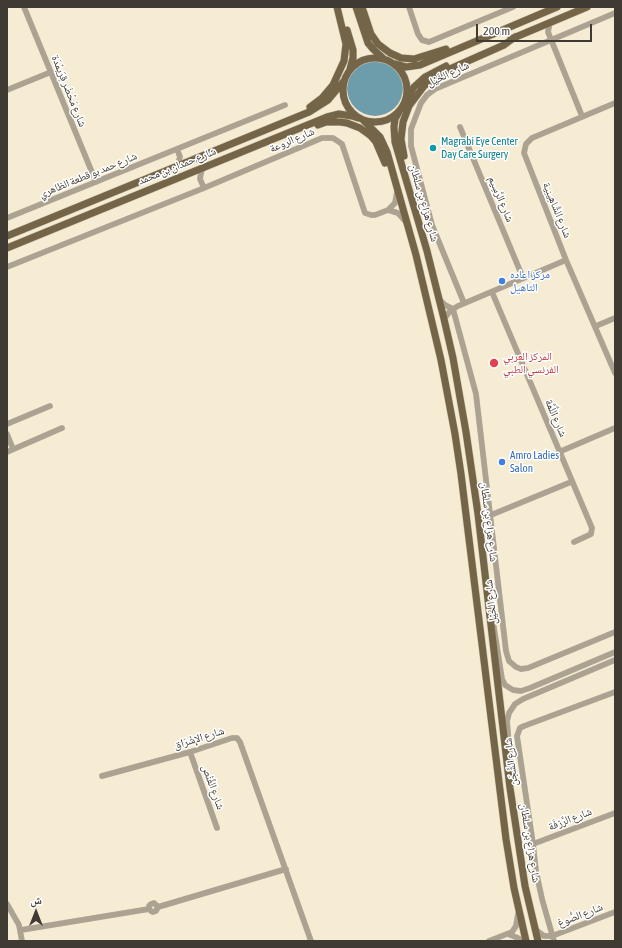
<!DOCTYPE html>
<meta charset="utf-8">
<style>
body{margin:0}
#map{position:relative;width:622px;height:948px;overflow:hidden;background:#f6ecd3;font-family:"Asap Condensed","Noto Naskh Arabic",sans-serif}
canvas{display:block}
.frame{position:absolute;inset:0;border:8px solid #403b32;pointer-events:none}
.north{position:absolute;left:16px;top:892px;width:40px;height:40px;-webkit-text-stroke:3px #fff;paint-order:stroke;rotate:0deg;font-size:11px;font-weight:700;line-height:16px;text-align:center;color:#403b32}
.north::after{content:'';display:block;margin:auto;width:14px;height:18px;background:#403b32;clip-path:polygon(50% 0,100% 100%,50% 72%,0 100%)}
.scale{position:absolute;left:476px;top:24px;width:116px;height:18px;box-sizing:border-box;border:2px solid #403b32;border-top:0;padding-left:5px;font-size:12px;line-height:14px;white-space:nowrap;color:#403b32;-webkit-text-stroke:3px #fff;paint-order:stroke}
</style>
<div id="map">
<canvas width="622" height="948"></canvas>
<div class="frame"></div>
<div class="north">ش</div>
<div class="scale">200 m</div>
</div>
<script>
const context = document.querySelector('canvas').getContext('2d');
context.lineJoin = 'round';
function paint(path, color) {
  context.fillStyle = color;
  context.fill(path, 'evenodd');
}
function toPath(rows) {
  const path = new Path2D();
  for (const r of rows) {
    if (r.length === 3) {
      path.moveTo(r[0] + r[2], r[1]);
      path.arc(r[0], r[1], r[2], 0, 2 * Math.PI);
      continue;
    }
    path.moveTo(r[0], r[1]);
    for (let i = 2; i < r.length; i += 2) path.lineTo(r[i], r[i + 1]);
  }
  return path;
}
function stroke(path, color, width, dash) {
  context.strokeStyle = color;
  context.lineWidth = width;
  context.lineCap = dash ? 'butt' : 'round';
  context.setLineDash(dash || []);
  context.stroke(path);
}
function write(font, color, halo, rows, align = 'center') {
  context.font = font + ' "Asap Condensed","Noto Naskh Arabic",sans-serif';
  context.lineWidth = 3;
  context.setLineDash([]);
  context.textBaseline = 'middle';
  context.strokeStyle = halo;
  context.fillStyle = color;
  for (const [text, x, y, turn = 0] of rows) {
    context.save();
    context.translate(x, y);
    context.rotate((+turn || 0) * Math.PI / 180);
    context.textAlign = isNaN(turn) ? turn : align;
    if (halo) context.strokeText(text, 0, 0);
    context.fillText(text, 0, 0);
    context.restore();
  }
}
const water = toPath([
 [375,88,28]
]);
const minor = toPath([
 [24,7,96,182],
 [409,7,418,34,422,40,429,42,513,7],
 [550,22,548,32,582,116],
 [7,90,51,72],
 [615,103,532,138,526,144,524,153,566,260,615,373],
 [460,127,523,278],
 [177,149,180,157,177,167],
 [203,167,201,173,200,179,204,188],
 [388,210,398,213,405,221],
 [7,218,285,105],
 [7,267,204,188,322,138,333,138,342,144,365,213,371,215,375,215,388,210,395,203,397,192],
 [492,292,592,528,591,534,589,535,574,542],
 [439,299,445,305,453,309],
 [464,303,432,225,411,146,411,129,421,103,427,95,435,89,615,13],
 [453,309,476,394,506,651,509,661,516,667,521,669,528,668,615,632],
 [444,319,450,311,458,306,566,260],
 [596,326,615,318],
 [7,424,50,406],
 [7,434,13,449],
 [7,452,62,428],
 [559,452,615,428],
 [491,515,571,482],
 [493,622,502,679,505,685,513,690,521,691,530,688,615,652],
 [190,752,217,828],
 [511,770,507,721,509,713,515,704,523,699,615,660],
 [102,776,190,752,232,738,237,738,240,742,311,941],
 [533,844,615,813],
 [7,904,19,925,22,941],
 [158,907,286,869],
 [21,930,149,909,151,911,153,912,156,911,158,907,154,903,151,904,149,906,149,909],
 [536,930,544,936,552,936,615,912],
 [508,934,518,938,522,941],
 [489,941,512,932,516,926,518,914],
 [554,941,542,899,536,871,533,844,517,736,520,728,524,726,615,692]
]);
const major = toPath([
 [356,7,368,43,373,49,384,59],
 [362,7,371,34,378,44,390,53,401,58,414,59,446,49],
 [347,30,353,50,353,58,350,69],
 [511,39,587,7],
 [375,90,32],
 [395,64,406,67,420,65,557,7],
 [406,100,414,87,425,77,446,66],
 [310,107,322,98,333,85,344,61,346,44,337,7],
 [399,112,395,119,394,127,395,142,427,251,444,319,453,358,466,432,478,514,510,788,525,886,538,941],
 [364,121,380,137,387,152,416,255,441,360,455,434,461,474,506,839,514,888,526,941],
 [318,125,326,122,340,122,347,123,360,128,371,136,376,142,385,163],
 [404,156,401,139,403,122,409,106,424,86,443,72,504,45,515,37],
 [7,236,309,112,328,100,343,82],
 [7,248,327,117,339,114,352,116,358,118]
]);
const markers = [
 [433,148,4,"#0f9aa8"],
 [502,281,4,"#3f7fe0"],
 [494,363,5,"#e0444e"],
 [502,462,4,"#3f7fe0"]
];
const streetNames = [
 ["شارع الخَيْل",448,74,-25],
 ["شارع مَحْضَر قِرَيمْدَة",69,91,68],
 ["شارع الروعة",292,140,-23],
 ["شارع حمدان بن محمد",177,166,-22],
 ["شارع حمد بو قطعة الظاهري",88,175,-22],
 ["شارع الرَّسِيم",501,199,67],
 ["شارع هزاع بن سلطان",424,203,74],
 ["شارع الشَّاهِينِية",557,210,68],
 ["شارع اللَّمَّة",556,418,67],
 ["شارع هزاع بن سلطان",489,522,83],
 ["شارع الخَيْل",491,602,-96],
 ["شارع الإِشْرَاق",199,738,-17],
 ["شارع الشَّجَن",511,762,-97],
 ["شارع الفُنْص",213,787,70],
 ["شارع الرَّزفَة",570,819,-21],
 ["شارع هزاع بن سلطان",530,843,81],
 ["شارع الصُّوغ",580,915,-21]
];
const cultureNames = [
 ["Magrabi Eye Center",441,142],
 ["Day Care Surgery",441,155]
];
const shopNames = [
 ["مركز اعاده",510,275],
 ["التاهيل",510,288],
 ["Amro Ladies",510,456],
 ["Salon",510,469]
];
const healthNames = [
 ["المركز العربي",503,357],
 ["الفرنسي الطبي",503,370]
];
paint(water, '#6d9daa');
stroke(minor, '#d2c9b3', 6);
stroke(major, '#d2c9b3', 8);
stroke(minor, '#aba292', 5.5);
stroke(major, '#746548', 7);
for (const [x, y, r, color] of markers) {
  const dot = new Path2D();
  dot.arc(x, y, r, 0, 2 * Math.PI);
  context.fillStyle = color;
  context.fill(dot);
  stroke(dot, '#fff', 1.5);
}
write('11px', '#403b32', '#fff', streetNames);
write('11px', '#0d838f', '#fff', cultureNames, 'left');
write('11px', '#366cbe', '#fff', shopNames, 'left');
write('11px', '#be3a42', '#fff', healthNames, 'left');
</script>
